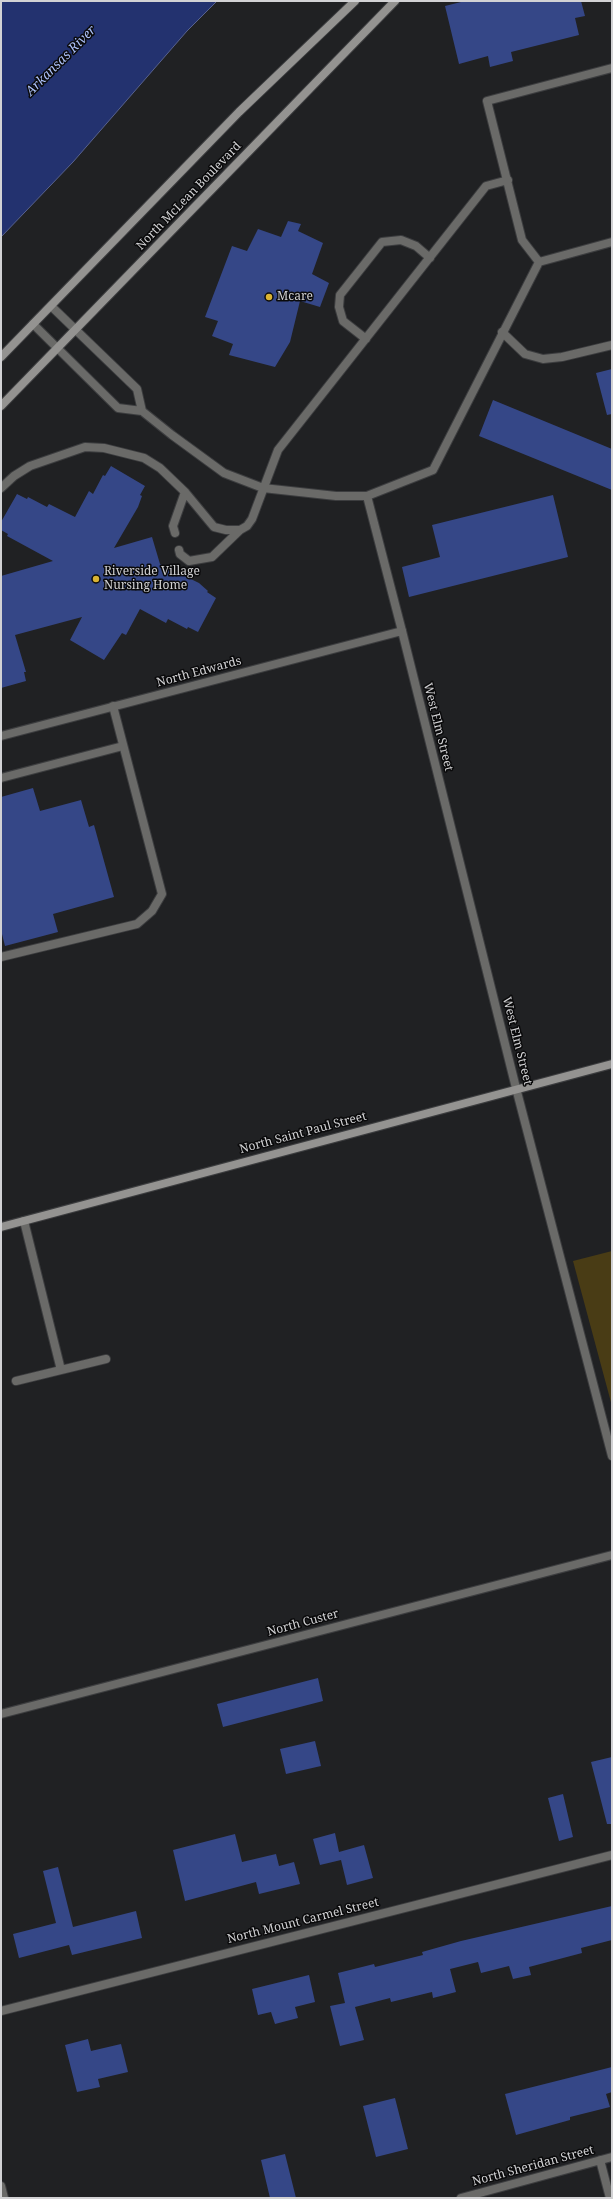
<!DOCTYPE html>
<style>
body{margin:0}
#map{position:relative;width:613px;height:2199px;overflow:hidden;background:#202123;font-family:"Noto Serif",serif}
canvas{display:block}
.frame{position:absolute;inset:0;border:2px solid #d2d2d4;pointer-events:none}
</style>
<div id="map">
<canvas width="613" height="2199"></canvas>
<div class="frame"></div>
</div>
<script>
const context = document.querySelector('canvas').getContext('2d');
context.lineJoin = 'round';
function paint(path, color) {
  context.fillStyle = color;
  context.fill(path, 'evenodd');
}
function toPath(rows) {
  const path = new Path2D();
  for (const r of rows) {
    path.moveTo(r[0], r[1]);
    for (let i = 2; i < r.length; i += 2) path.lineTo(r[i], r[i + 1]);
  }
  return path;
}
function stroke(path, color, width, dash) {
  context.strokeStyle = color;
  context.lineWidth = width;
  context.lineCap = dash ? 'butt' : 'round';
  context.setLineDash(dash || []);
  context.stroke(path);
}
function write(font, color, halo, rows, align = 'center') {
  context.font = font + ' "Noto Serif",serif';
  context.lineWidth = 3;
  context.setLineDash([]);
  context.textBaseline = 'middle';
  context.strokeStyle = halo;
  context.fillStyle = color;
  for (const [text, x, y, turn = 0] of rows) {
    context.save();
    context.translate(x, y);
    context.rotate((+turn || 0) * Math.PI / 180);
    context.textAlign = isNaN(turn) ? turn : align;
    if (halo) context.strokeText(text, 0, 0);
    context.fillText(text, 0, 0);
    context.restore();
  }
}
const green = toPath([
 [612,1251,612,1406,573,1261]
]);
const water = toPath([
 [1,1,217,1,187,31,73,162,1,237,1,1]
]);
const building = toPath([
 [465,1,581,1,585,16,575,18,579,35,511,52,513,61,490,67,488,56,459,64,445,6],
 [288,221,301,224,298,231,323,243,312,274,329,283,320,307,300,301,290,342,275,367,229,355,233,344,212,336,218,321,205,317,232,246,247,251,258,229,281,237],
 [612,369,612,414,607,415,596,373],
 [493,400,612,449,612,490,479,436],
 [111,466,145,486,140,495,142,496,138,507,114,548,152,537,160,564,199,583,208,591,207,592,216,598,198,632,188,627,187,629,168,619,166,623,140,609,126,635,122,633,104,660,70,640,82,617,15,635,26,672,24,672,26,681,1,688,1,576,53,561,7,536,8,534,1,530,1,522,17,494,27,499,28,497,47,507,49,504,75,517,89,491,93,494,103,475,105,476],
 [553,495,568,557,409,597,402,567,440,557,432,525],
 [33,788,40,811,81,800,89,827,94,825,114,897,53,914,58,932,5,946,1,930,1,797],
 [318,1678,323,1701,223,1727,217,1704],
 [315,1741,321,1766,286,1774,280,1749],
 [612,1757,612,1824,607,1824,591,1762],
 [563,1794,573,1837,559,1841,548,1798],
 [335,1833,339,1852,364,1845,373,1878,347,1885,341,1860,320,1865,313,1839],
 [235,1834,242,1862,276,1854,279,1866,294,1862,300,1884,259,1894,256,1882,185,1901,173,1850],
 [58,1867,73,1927,136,1911,142,1938,72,1955,69,1945,19,1958,13,1934,56,1923,43,1871],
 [612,1906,612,1940,581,1948,582,1953,529,1967,531,1975,513,1979,509,1966,481,1973,478,1962,450,1969,456,1992,433,1998,432,1992,391,2002,390,1998,355,2007,364,2040,340,2046,330,2006,345,2003,338,1973,374,1964,375,1967,423,1955,422,1952,461,1941],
 [309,1975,315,2002,295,2007,298,2018,275,2024,271,2012,258,2015,252,1989],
 [88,2039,91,2051,121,2044,128,2072,98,2079,100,2087,77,2092,65,2045],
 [612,2067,612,2092,606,2094,610,2107,570,2117,570,2120,516,2135,505,2094],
 [395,2098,408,2149,376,2157,363,2106],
 [285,2154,296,2198,270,2198,261,2160]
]);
const lane = toPath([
 [539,262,522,240,487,101,612,68],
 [51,306,137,389,142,411],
 [33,324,118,408,142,411,172,435,224,473,263,488,336,496,367,496,402,631],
 [502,332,525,354,543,359,562,357,612,345],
 [366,339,343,321,339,307,340,295,382,242,401,240,416,246,430,258],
 [1,488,14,476,30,466,85,447,104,448,144,458,160,468,185,492,214,527,226,530,240,530,247,526,252,519,278,450,486,186,508,180],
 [367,496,433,470,539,262,612,242],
 [175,533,173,526,185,492],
 [179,550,180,554,189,561,212,557,240,530],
 [1,778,123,746],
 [1,957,137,924,152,911,162,894,113,706],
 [24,1221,61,1370],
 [16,1381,106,1359]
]);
const street = toPath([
 [1,736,402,631,516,1088,612,1456],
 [1,1714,612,1555],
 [1,2011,612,1855],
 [600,2160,610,2198],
 [1,2186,4,2198],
 [461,2198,612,2157]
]);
const secondary = toPath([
 [1,357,239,112,355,1],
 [1,406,395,1],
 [1,1227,612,1064]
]);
const markers = [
 [269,297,4,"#dab333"],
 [96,579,4,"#dab333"]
];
const streetNames = [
 ["North McLean Boulevard",189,196,-46],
 ["North Edwards",199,672,-15],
 ["West Elm Street",438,727,76],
 ["West Elm Street",517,1041,76],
 ["North Saint Paul Street",303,1133,-15],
 ["North Custer",303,1623,-15],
 ["North Mount Carmel Street",303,1921,-14],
 ["North Sheridan Street",533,2166,-15]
];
const poiNames = [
 ["Mcare",277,297],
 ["Riverside Village",104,572],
 ["Nursing Home",104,586]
];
const waterNames = [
 ["Arkansas River",61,61,-45]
];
paint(green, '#493c15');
paint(water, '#23326f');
stroke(water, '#58628d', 1);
paint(building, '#354787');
stroke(lane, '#3c3d3f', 10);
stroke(street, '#3c3d3f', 10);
stroke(secondary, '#3c3d3f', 10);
stroke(lane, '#6a6a68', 8);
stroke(street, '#6a6a68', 8);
stroke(secondary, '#949391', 8);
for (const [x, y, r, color] of markers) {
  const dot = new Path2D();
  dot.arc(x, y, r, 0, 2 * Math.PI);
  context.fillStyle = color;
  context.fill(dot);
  stroke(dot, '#0a0a0b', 1.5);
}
write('12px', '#d2d2d4', '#0a0a0b', streetNames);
write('12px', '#d2d2d4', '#0a0a0b', poiNames, 'left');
write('italic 13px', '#acc0f8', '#0a0a0b', waterNames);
</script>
